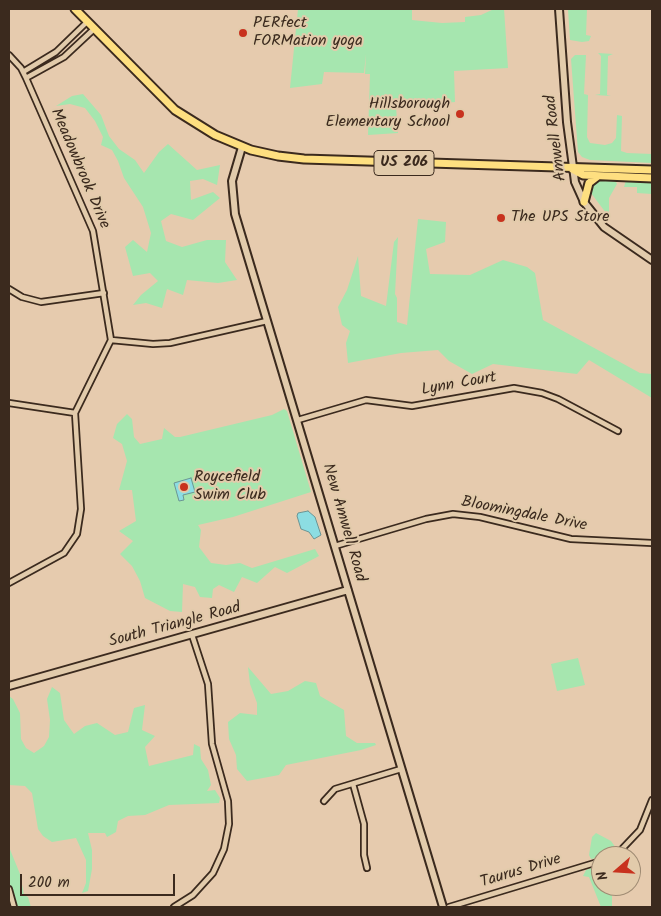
<!DOCTYPE html>
<style>
body{margin:0}
#map{position:relative;width:661px;height:916px;overflow:hidden;background:#e6cbae;font-family:Kalam,sans-serif}
canvas{display:block}
.frame{position:absolute;inset:0;border:10px solid #3b2a1e;pointer-events:none}
.north{position:absolute;left:591px;top:846px;width:50px;height:50px;box-sizing:border-box;background:#e2cbab;border:1px solid #9f8b73;border-radius:50%;rotate:251deg;font-size:14px;font-weight:700;line-height:20px;text-align:center;color:#3b2a1e}
.north::after{content:'';display:block;margin:auto;width:18px;height:22px;background:#c8321e;clip-path:polygon(50% 0,100% 100%,50% 72%,0 100%)}
.scale{position:absolute;left:20px;top:874px;width:155px;height:22px;box-sizing:border-box;border:2px solid #3b2a1e;border-top:0;padding-left:6px;font-size:15px;line-height:18px;white-space:nowrap;color:#3b2a1e;-webkit-text-stroke:4px #e2cbab;paint-order:stroke}
</style>
<div id="map">
<canvas width="661" height="916"></canvas>
<div class="frame"></div>
<div class="north">N</div>
<div class="scale">200 m</div>
</div>
<script>
const context = document.querySelector('canvas').getContext('2d');
context.lineJoin = 'round';
function paint(path, color) {
  context.fillStyle = color;
  context.fill(path, 'evenodd');
}
function toPath(rows) {
  const path = new Path2D();
  for (const r of rows) {
    path.moveTo(r[0], r[1]);
    for (let i = 2; i < r.length; i += 2) path.lineTo(r[i], r[i + 1]);
  }
  return path;
}
function stroke(path, color, width, dash) {
  context.strokeStyle = color;
  context.lineWidth = width;
  context.lineCap = dash ? 'butt' : 'round';
  context.setLineDash(dash || []);
  context.stroke(path);
}
function write(font, color, halo, rows, align = 'center') {
  context.font = font + ' Kalam,sans-serif';
  context.lineWidth = 4;
  context.setLineDash([]);
  context.textBaseline = 'middle';
  context.strokeStyle = halo;
  context.fillStyle = color;
  for (const [text, x, y, turn = 0] of rows) {
    context.save();
    context.translate(x, y);
    context.rotate((+turn || 0) * Math.PI / 180);
    context.textAlign = isNaN(turn) ? turn : align;
    if (halo) context.strokeText(text, 0, 0);
    context.fillText(text, 0, 0);
    context.restore();
  }
}
const green = toPath([
 [298,9,412,9,412,20,442,23,465,22,465,17,481,15,494,9,504,9,508,68,454,71,455,102,396,107,398,133,368,135,370,74,365,74,366,54,364,73,324,72,322,84,290,88],
 [568,9,587,9,586,35,591,36,589,41,582,42,570,40],
 [598,53,613,54,608,56,607,95,611,96,595,95,600,94,601,56],
 [575,55,586,55,584,94,588,95,587,137,590,143,605,145,612,143,616,138,617,115,622,116,621,151,627,153,652,154,652,163,590,160,582,157,578,152,571,59],
 [83,94,101,115,109,136,119,149,135,160,144,173,159,152,168,144,197,170,220,165,217,185,203,179,190,181,191,200,213,192,220,198,193,220,171,214,161,221,166,241,182,247,207,240,226,240,225,262,237,280,218,283,187,280,183,295,167,289,162,308,146,303,133,305,141,295,158,281,150,273,133,276,125,247,133,240,147,252,151,233,143,207,124,178,118,161,112,150,101,145,103,137,95,121,85,108,70,104,56,106,72,96],
 [598,180,615,180,617,184,609,198,609,217,591,193,591,187],
 [626,180,652,181,652,194,637,193,637,187,624,187],
 [418,219,446,222,445,242,426,249,430,274,470,275,503,260,527,267,535,273,543,320,640,373,652,374,652,398,589,360,577,374,493,364,472,374,449,361,438,350,401,353,348,363,346,343,350,331,342,325,338,307,347,290,358,256,361,296,386,306,394,242,398,237,395,294,397,298,397,322,407,325],
 [284,409,287,411,311,492,233,517,198,525,201,530,199,547,211,563,226,565,240,563,252,568,315,549,319,556,287,573,275,567,257,583,242,577,234,592,219,585,213,589,212,598,200,597,195,587,183,584,182,612,170,611,145,598,140,581,132,566,120,554,133,541,119,531,136,521,132,490,119,490,127,461,122,444,113,438,117,424,127,414,132,419,134,437,140,444,162,439,164,428,175,437,180,437,272,415],
 [578,658,585,685,557,691,551,664],
 [248,667,271,694,288,691,305,681,316,683,320,696,344,710,346,736,357,743,375,743,376,745,361,750,286,765,279,775,247,781,237,769,236,755,229,739,228,722,240,713,257,715,257,703,250,684],
 [52,687,60,693,64,720,74,734,85,726,97,723,115,735,128,732,134,708,145,705,142,730,155,736,145,747,149,766,193,755,194,744,200,747,201,759,208,770,211,785,207,791,215,790,220,798,219,803,169,805,145,815,128,816,118,821,116,832,107,837,105,833,88,833,92,850,92,869,88,891,82,893,86,883,86,860,76,838,52,842,43,836,38,829,32,793,25,786,9,785,9,696,13,699,20,713,21,739,26,748,34,753,44,746,49,737,50,720,47,699],
 [596,833,611,841,616,848,605,856,591,859,589,855,592,837],
 [9,847,20,874,24,895,28,897,31,907,18,907,11,892,9,881],
 [601,865,601,886,607,886,607,891,612,891,612,907,601,907,589,877,583,876,586,870]
]);
const water = toPath([
 [191,478,195,492,183,495,184,500,179,501,174,483,191,478],
 [308,511,315,517,321,535,314,539,309,532,301,529,297,516,298,513,308,511]
]);
const street = toPath([
 [9,55,21,68,26,78,93,231,111,340,75,413,81,509,77,534,64,553,9,583],
 [23,72,56,52,87,22],
 [26,78,64,57,94,29],
 [9,289,22,297,41,302,104,293],
 [111,340,153,344,170,343,267,321],
 [9,403,75,413],
 [298,420,366,400,412,406,514,388,542,393,558,399,618,431],
 [335,546,426,519,453,514,480,517,571,539,652,543],
 [353,784,364,824,364,855,367,868],
 [324,801,335,789,401,769],
 [612,856,621,850,640,830,652,800],
 [9,889,14,907],
 [174,907,193,895,213,873,224,849,229,824,228,801,212,744,208,684,192,635],
 [449,907,601,861]
]);
const secondary = toPath([
 [559,9,567,122,575,182,584,202,604,227,652,260],
 [242,147,232,181,235,214,443,907],
 [9,686,348,590]
]);
const primary = toPath([
 [75,9,175,110,215,135,251,150,278,156,304,159,652,170],
 [572,169,583,175,652,178],
 [584,202,589,183,598,176]
]);
const markers = [
 [243,33,5,"#c8321e"],
 [460,114,5,"#c8321e"],
 [501,218,5,"#c8321e"],
 [184,487,5,"#c8321e"]
];
const shields = [
 [404,163,60]
];
const shieldNames = [
 ["US 206",404,163]
];
const poiNames = [
 ["PERfect",253,24],
 ["FORMation yoga",253,42],
 ["Hillsborough",450,105,"right"],
 ["Elementary School",450,123,"right"],
 ["The UPS Store",511,218],
 ["Roycefield",194,478],
 ["Swim Club",194,496]
];
const streetNames = [
 ["Amwell Road",557,138,-97],
 ["Meadowbrook Drive",79,169,67],
 ["Lynn Court",459,385,-10],
 ["Bloomingdale Drive",524,515,11],
 ["New Amwell Road",343,523,74],
 ["South Triangle Road",175,626,-15],
 ["Taurus Drive",521,872,-17]
];
paint(green, '#a6e6af');
paint(water, '#8cdde2');
stroke(water, '#6c9594', 1);
stroke(street, '#3b2a1e', 8);
stroke(secondary, '#3b2a1e', 10);
stroke(primary, '#3b2a1e', 11);
stroke(street, '#e2cbab', 4.5);
stroke(secondary, '#e2cbab', 6);
stroke(primary, '#fedf80', 7);
for (const [x, y, r, color] of markers) {
  const dot = new Path2D();
  dot.arc(x, y, r, 0, 2 * Math.PI);
  context.fillStyle = color;
  context.fill(dot);
  stroke(dot, '#e2cbab', 2);
}
for (const [x, y, w] of shields) {
  const box = new Path2D();
  box.roundRect(x - w / 2, y - 12.5, w, 25, 4);
  context.fillStyle = '#e2cbab';
  context.fill(box);
  stroke(box, '#3b2a1e', 1);
}
write('bold 15px', '#3b2a1e', null, shieldNames);
write('16px', '#3b2a1e', '#e2cbab', poiNames, 'left');
write('16px', '#3b2a1e', '#e2cbab', streetNames);
</script>
